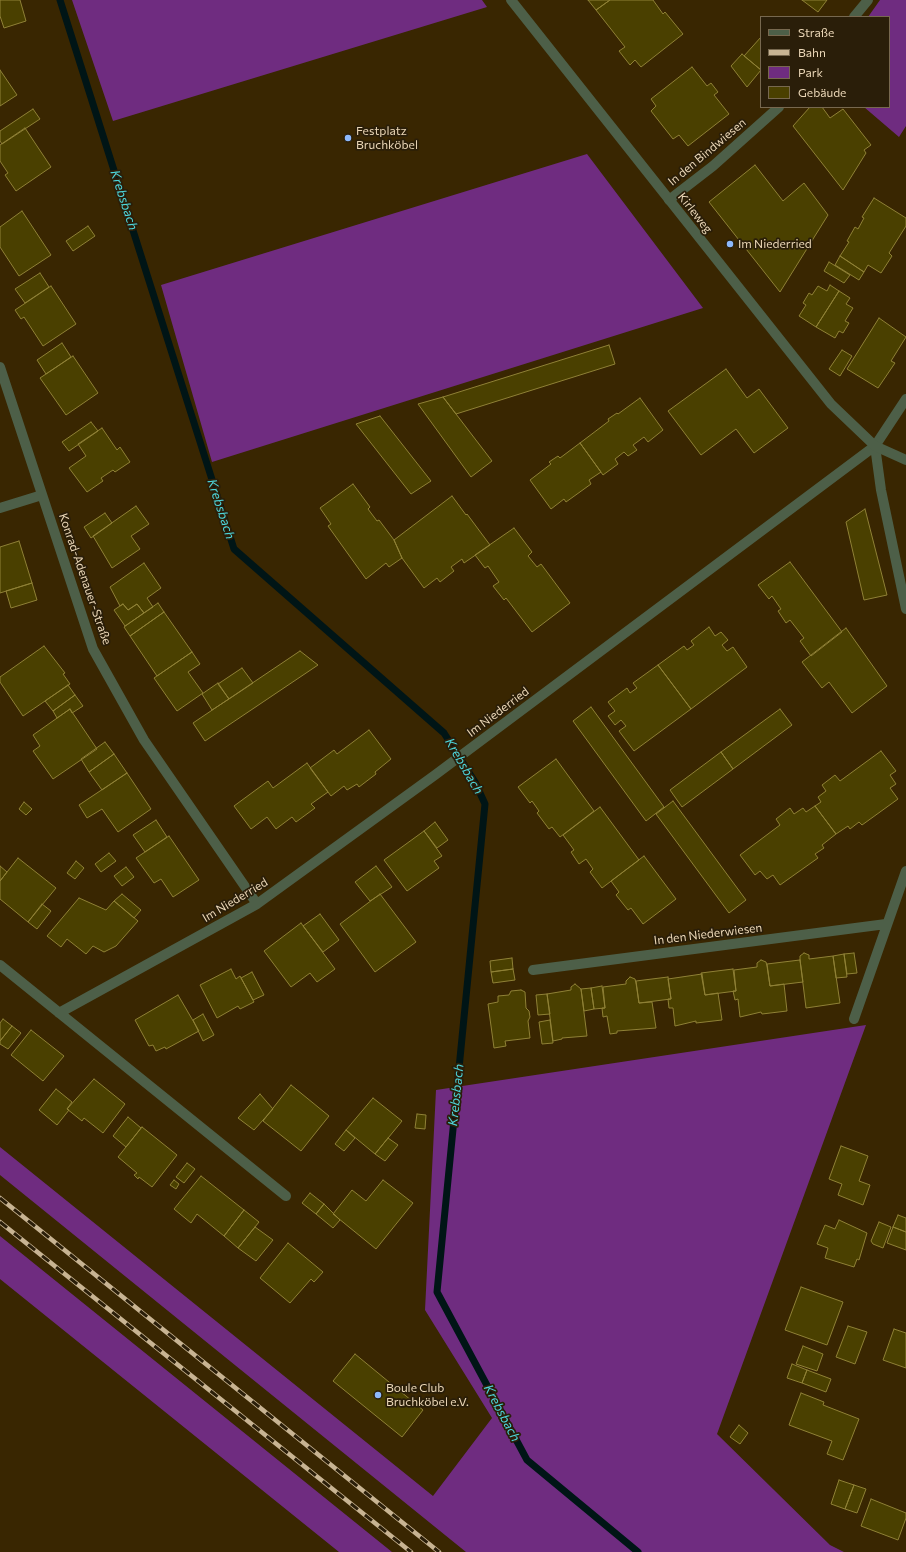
<!DOCTYPE html>
<meta charset="utf-8">
<style>
body{margin:0}
#map{position:relative;width:906px;height:1552px;overflow:hidden;background:#392601;font-family:Commissioner,sans-serif}
canvas{display:block}
.legend{position:absolute;left:760px;top:16px;width:130px;height:92px;box-sizing:border-box;background:#2a1e09;border:1px solid #77684f;margin:0;padding:5px 7px;list-style:none;font-size:12px;color:#ebd7b7}
.legend li{display:flex;align-items:center;gap:8px;height:20px}
.legend b{width:20px;border:1px solid #77684f}
</style>
<div id="map">
<canvas width="906" height="1552"></canvas>
<ul class="legend">
<li><b style="height:5px;background:#4d5f48"></b>Straße</li>
<li><b style="height:5px;background:#c8b493"></b>Bahn</li>
<li><b style="height:11px;background:#6f2c80"></b>Park</li>
<li><b style="height:11px;background:#4a4000"></b>Gebäude</li>
</ul>
</div>
<script>
const context = document.querySelector('canvas').getContext('2d');
context.lineJoin = 'round';
function paint(path, color) {
  context.fillStyle = color;
  context.fill(path, 'evenodd');
}
function toPath(rows) {
  const path = new Path2D();
  for (const r of rows) {
    path.moveTo(r[0], r[1]);
    for (let i = 2; i < r.length; i += 2) path.lineTo(r[i], r[i + 1]);
  }
  return path;
}
function stroke(path, color, width, dash) {
  context.strokeStyle = color;
  context.lineWidth = width;
  context.lineCap = dash ? 'butt' : 'round';
  context.setLineDash(dash || []);
  context.stroke(path);
}
function write(font, color, halo, rows, align = 'center') {
  context.font = font + ' Commissioner,sans-serif';
  context.lineWidth = 3.5;
  context.setLineDash([]);
  context.textBaseline = 'middle';
  context.strokeStyle = halo;
  context.fillStyle = color;
  for (const [text, x, y, turn = 0] of rows) {
    context.save();
    context.translate(x, y);
    context.rotate((+turn || 0) * Math.PI / 180);
    context.textAlign = isNaN(turn) ? turn : align;
    if (halo) context.strokeText(text, 0, 0);
    context.fillText(text, 0, 0);
    context.restore();
  }
}
const green = toPath([
 [72,0,482,0,487,7,113,121],
 [880,0,906,0,906,126,899,137,864,107,889,107,889,17,868,17],
 [587,154,703,308,212,462,161,285],
 [866,1025,717,1434,830,1545,844,1552,466,1552,0,1175,0,1147,433,1496,492,1418,425,1310,436,1090],
 [0,1236,392,1552,339,1552,0,1279]
]);
const stream = toPath([
 [60,0,234,549,444,733,475,782,485,804,437,1292,527,1460,638,1552]
]);
const building = toPath([
 [0,0,20,0,26,21,4,28,0,16,0,0],
 [588,0,610,0,596,10,588,0],
 [610,0,653,0,663,14,665,12,683,34,641,67,635,60,630,65,619,51,625,47,596,10,610,0],
 [802,0,827,0,818,12,802,0],
 [761,37,761,70,744,56,761,37],
 [742,54,761,70,747,87,731,66,742,54],
 [692,67,707,86,711,83,718,92,714,95,729,114,688,146,679,135,673,139,651,111,656,106,651,99,692,67],
 [0,70,17,95,0,106,0,70],
 [810,107,822,107,830,118,843,109,871,145,864,150,866,153,843,190,793,126,810,107],
 [33,109,40,119,2,144,0,141,0,131,33,109],
 [25,128,51,167,16,191,5,175,8,173,0,161,0,145,25,128],
 [755,165,783,201,804,183,828,215,780,292,709,202,755,165],
 [874,198,906,218,906,226,889,253,892,256,881,273,868,265,864,272,840,256,849,242,847,241,855,227,858,229,864,218,862,217,874,198],
 [22,211,51,255,19,276,0,247,0,227,22,211],
 [88,226,95,236,73,251,66,241,88,226],
 [840,256,864,272,859,280,835,265,840,256],
 [829,262,850,275,844,283,824,271,829,262],
 [40,273,49,287,25,303,15,289,40,273],
 [830,285,839,291,816,327,799,316,806,305,803,303,809,293,812,295,818,286,827,291,830,285],
 [51,286,76,324,43,346,24,317,21,319,15,310,51,286],
 [839,291,850,298,846,304,853,308,845,321,849,323,843,333,839,331,835,338,816,327,839,291],
 [879,318,906,337,891,361,895,363,878,388,847,369,879,318],
 [62,343,71,357,46,374,37,360,62,343],
 [609,345,615,364,456,414,443,397,609,345],
 [842,350,852,356,840,376,829,369,842,350],
 [73,356,98,393,66,415,40,378,73,356],
 [726,369,747,398,759,389,788,428,754,453,736,429,701,455,668,411,726,369],
 [443,397,492,461,471,477,418,404,443,397],
 [640,398,663,430,648,442,644,437,633,445,637,450,628,456,624,452,615,459,618,464,603,475,580,443,609,421,608,419,617,413,618,414,640,398],
 [380,416,431,481,411,494,356,424,380,416],
 [91,422,98,431,69,451,62,442,91,422],
 [102,428,117,450,120,447,130,462,115,472,113,470,101,478,103,481,87,492,69,468,86,456,78,444,102,428],
 [580,443,601,472,589,480,591,484,566,502,564,499,551,509,530,480,551,464,549,462,558,456,560,458,580,443],
 [353,484,370,507,368,509,377,521,379,520,394,540,402,558,389,567,386,563,366,579,328,526,331,524,320,508,353,484],
 [452,496,466,515,467,514,490,545,464,563,462,559,451,567,454,571,440,582,437,578,424,588,402,558,394,540,452,496],
 [136,506,149,524,131,536,140,549,112,568,93,536,136,506],
 [865,509,887,595,864,600,846,522,865,509],
 [105,513,112,523,91,538,84,527,105,513],
 [514,528,532,552,528,556,537,567,541,564,570,603,532,632,506,598,504,600,493,586,499,582,488,566,485,568,475,555,514,528],
 [19,541,32,583,0,593,0,547,19,541],
 [790,562,842,632,811,656,800,641,804,638,790,620,786,623,778,611,781,609,772,596,769,599,758,585,790,562],
 [144,563,161,588,147,598,153,607,144,613,137,604,128,610,123,604,120,606,110,587,144,563],
 [32,583,37,600,11,608,6,591,32,583],
 [158,603,164,612,130,636,124,627,158,603],
 [123,604,128,610,137,604,144,613,125,626,114,610,123,604],
 [164,612,192,652,157,676,130,636,164,612],
 [709,627,715,636,721,632,728,640,722,645,727,651,733,647,747,667,691,709,658,665,684,646,687,650,694,645,691,641,709,627],
 [846,628,887,686,852,713,829,682,822,688,802,662,846,628],
 [44,646,65,673,63,674,70,684,23,716,0,682,0,677,44,646],
 [300,651,318,665,205,741,193,723,300,651],
 [192,652,200,664,188,672,203,693,177,711,154,678,192,652],
 [658,665,691,709,634,751,619,731,626,726,621,720,615,725,608,716,615,711,608,702,627,688,630,693,637,688,633,683,658,665],
 [242,668,253,683,229,699,218,684,242,668],
 [218,683,229,699,212,710,202,694,218,683],
 [68,685,75,695,53,711,45,701,68,685],
 [75,695,83,706,72,713,70,709,57,718,53,711,75,695],
 [591,707,664,807,646,821,573,721,591,707],
 [70,709,97,749,53,779,33,751,40,746,33,735,70,709],
 [780,709,792,725,733,769,721,752,780,709],
 [369,730,391,759,375,772,376,774,359,787,357,784,347,790,344,786,331,796,310,768,334,750,337,754,369,730],
 [105,742,114,754,89,772,81,759,105,742],
 [881,751,896,771,890,775,896,784,890,788,898,799,862,825,859,822,850,829,848,826,836,834,815,806,821,802,818,797,826,791,822,785,835,775,840,781,881,751],
 [721,752,733,769,682,807,670,790,721,752],
 [114,754,127,773,102,790,89,772,114,754],
 [556,759,594,811,560,837,552,827,549,829,537,813,539,811,532,801,530,803,518,787,556,759],
 [307,763,328,792,311,804,315,808,296,822,292,817,276,829,267,817,251,829,234,806,268,781,273,788,307,763],
 [127,773,151,809,118,832,102,809,87,818,79,805,127,773],
 [673,801,746,900,729,913,656,814,673,801],
 [24,802,32,809,26,815,19,809,24,802],
 [815,806,836,834,822,845,824,848,815,854,818,858,780,885,773,875,767,879,760,871,755,875,740,855,780,825,776,819,790,808,794,814,803,808,806,812,815,806],
 [600,807,639,860,602,888,590,872,593,869,586,859,579,864,571,852,574,850,563,835,600,807],
 [156,820,167,837,145,852,133,835,156,820],
 [435,822,448,840,437,848,424,831,435,822],
 [424,831,442,856,434,861,439,868,407,891,384,860,424,831],
 [169,836,199,880,173,897,161,879,154,883,136,858,169,836],
 [109,853,116,861,101,872,95,864,109,853],
 [644,856,676,899,643,924,631,908,628,910,616,895,619,892,611,881,644,856],
 [18,858,56,888,28,922,0,899,0,881,18,858],
 [76,861,84,868,75,879,67,873,76,861],
 [0,866,7,872,0,881,0,866],
 [376,866,392,887,370,901,355,882,376,866],
 [126,867,134,877,122,886,114,876,126,867],
 [122,894,141,910,134,918,114,901,122,894],
 [380,894,416,942,375,972,340,924,380,894],
 [79,898,106,910,114,901,138,921,116,946,104,952,93,946,86,954,67,939,61,947,47,936,79,898],
 [42,904,51,911,37,929,28,922,42,904],
 [320,914,339,940,323,952,303,926,320,914],
 [301,923,335,969,317,982,310,973,291,987,264,951,301,923],
 [804,953,809,955,809,959,833,956,840,1003,806,1008,800,960,800,956,804,953],
 [854,953,857,973,847,974,844,954,854,953],
 [844,954,847,977,836,978,833,956,844,954],
 [512,958,513,969,491,972,490,961,512,958],
 [761,960,766,962,767,966,770,986,784,984,787,1011,762,1014,761,1012,740,1017,738,999,735,1000,733,991,736,991,734,970,757,967,757,963,761,960],
 [800,960,803,982,770,986,767,964,800,960],
 [231,969,236,979,240,976,254,1002,240,1009,238,1006,217,1018,200,985,231,969],
 [513,969,515,980,493,983,491,972,513,969],
 [733,969,736,991,705,995,701,973,733,969],
 [252,972,264,995,253,1000,241,978,252,972],
 [702,974,705,995,718,993,722,1020,696,1023,696,1021,675,1026,673,1008,669,1008,668,999,671,999,668,979,702,974],
 [630,977,635,979,636,983,639,1003,652,1002,656,1028,617,1031,617,1033,610,1034,607,1016,603,1017,602,1008,605,1008,603,987,626,984,626,981,630,977],
 [668,977,671,999,639,1003,636,981,668,977],
 [575,984,581,989,587,1036,562,1038,562,1039,553,1041,547,994,571,990,571,987,575,984],
 [602,986,605,1008,594,1009,591,988,602,986],
 [591,988,594,1009,584,1011,581,989,591,988],
 [521,990,525,992,526,1008,529,1011,530,1017,528,1021,530,1038,505,1041,506,1046,494,1048,488,1004,498,1002,498,996,509,995,511,991,521,990],
 [547,994,550,1014,538,1015,536,995,547,994],
 [178,995,199,1031,166,1049,165,1047,156,1051,153,1045,149,1046,135,1020,178,995],
 [203,1014,214,1035,203,1041,193,1020,203,1014],
 [3,1019,12,1026,0,1041,0,1023,3,1019],
 [550,1020,553,1043,542,1044,539,1022,550,1020],
 [12,1026,21,1033,8,1049,0,1044,0,1041,12,1026],
 [31,1030,64,1056,43,1081,11,1055,31,1030],
 [94,1079,125,1104,103,1133,84,1118,82,1121,67,1109,94,1079],
 [291,1085,329,1116,301,1151,263,1121,291,1085],
 [56,1089,72,1102,67,1109,69,1110,57,1125,39,1110,56,1089],
 [260,1094,273,1109,254,1130,238,1118,260,1094],
 [373,1098,402,1121,375,1154,346,1130,373,1098],
 [417,1114,426,1115,425,1129,415,1128,417,1114],
 [128,1117,141,1128,126,1147,113,1136,128,1117],
 [142,1127,177,1155,152,1187,139,1177,138,1179,134,1175,137,1173,118,1157,142,1127],
 [346,1130,355,1138,344,1151,335,1144,346,1130],
 [388,1138,398,1145,385,1161,375,1154,388,1138],
 [841,1146,868,1156,859,1181,870,1185,863,1205,838,1195,842,1184,829,1179,841,1146],
 [187,1163,195,1169,184,1183,176,1177,187,1163],
 [201,1176,244,1210,224,1236,197,1214,191,1223,174,1209,201,1176],
 [174,1180,179,1184,176,1189,170,1185,174,1180],
 [383,1180,413,1203,376,1249,333,1214,352,1190,366,1201,383,1180],
 [310,1193,324,1204,316,1214,302,1203,310,1193],
 [324,1204,340,1220,333,1228,316,1214,324,1204],
 [244,1210,259,1222,238,1248,224,1236,244,1210],
 [898,1215,906,1218,906,1232,893,1227,898,1215],
 [839,1220,867,1233,859,1260,857,1259,854,1267,825,1258,828,1248,817,1244,825,1225,835,1229,839,1220],
 [879,1222,891,1227,883,1248,873,1244,871,1241,879,1222],
 [255,1227,273,1240,256,1261,238,1248,255,1227],
 [893,1227,906,1232,906,1250,887,1243,893,1227],
 [288,1243,323,1272,314,1282,311,1279,290,1303,260,1278,288,1243],
 [801,1287,843,1302,827,1345,785,1330,801,1287],
 [848,1326,867,1332,855,1364,836,1357,848,1326],
 [894,1329,906,1333,906,1368,883,1360,894,1329],
 [803,1346,823,1354,817,1371,796,1364,803,1346],
 [355,1354,423,1410,402,1437,333,1381,355,1354],
 [792,1364,807,1370,802,1383,787,1378,792,1364],
 [807,1370,831,1379,826,1392,802,1383,807,1370],
 [801,1393,824,1402,823,1405,859,1419,843,1460,827,1454,832,1441,789,1425,801,1393],
 [739,1425,748,1433,740,1444,730,1437,739,1425],
 [839,1480,854,1485,845,1509,831,1504,839,1480],
 [854,1485,866,1489,857,1513,845,1509,854,1485],
 [871,1499,906,1513,906,1518,898,1540,861,1526,871,1499]
]);
const minor = toPath([
 [854,17,868,0],
 [669,200,713,166,779,107],
 [0,367,93,649,144,740,257,904],
 [875,446,881,490,906,609],
 [0,508,42,495],
 [0,965,286,1196],
 [533,970,886,924],
 [59,1013,257,904,435,775,875,446,906,399],
 [854,1019,906,871]
]);
const tertiary = toPath([
 [511,0,831,404,875,446,906,460]
]);
const rail = toPath([
 [0,1198,439,1552],
 [0,1222,411,1552]
]);
const markers = [
 [348,138,4,"#8db9fc"],
 [730,244,4,"#8db9fc"],
 [378,1395,4,"#8db9fc"]
];
const poiNames = [
 ["Festplatz",356,131],
 ["Bruchköbel",356,145],
 ["Im Niederried",738,244],
 ["Boule Club",386,1388],
 ["Bruchköbel e.V.",386,1402]
];
const streetNames = [
 ["In den Bindwiesen",707,152,-40],
 ["Kirleweg",695,213,52],
 ["Konrad-Adenauer-Straße",85,579,71],
 ["Im Niederried",498,712,-37],
 ["Im Niederried",235,900,-31],
 ["In den Niederwiesen",708,934,-7]
];
const waterNames = [
 ["Krebsbach",124,200,72],
 ["Krebsbach",221,509,72],
 ["Krebsbach",464,766,60],
 ["Krebsbach",456,1095,-84],
 ["Krebsbach",502,1413,62]
];
paint(green, '#6f2c80');
stroke(stream, '#001516', 7);
paint(building, '#4a4000');
stroke(building, '#8f8136', 1);
stroke(minor, '#4d5f48', 10);
stroke(tertiary, '#4d5f48', 10);
stroke(rail, '#c8b493', 4.5);
stroke(rail, '#2a1e09', 3, [9]);
for (const [x, y, r, color] of markers) {
  const dot = new Path2D();
  dot.arc(x, y, r, 0, 2 * Math.PI);
  context.fillStyle = color;
  context.fill(dot);
  stroke(dot, '#2a1e09', 1.5);
}
write('12px', '#ebd7b7', '#2a1e09', poiNames, 'left');
write('12px', '#ebd7b7', '#2a1e09', streetNames);
write('italic 13px', '#4ed5da', '#2a1e09', waterNames);
</script>
